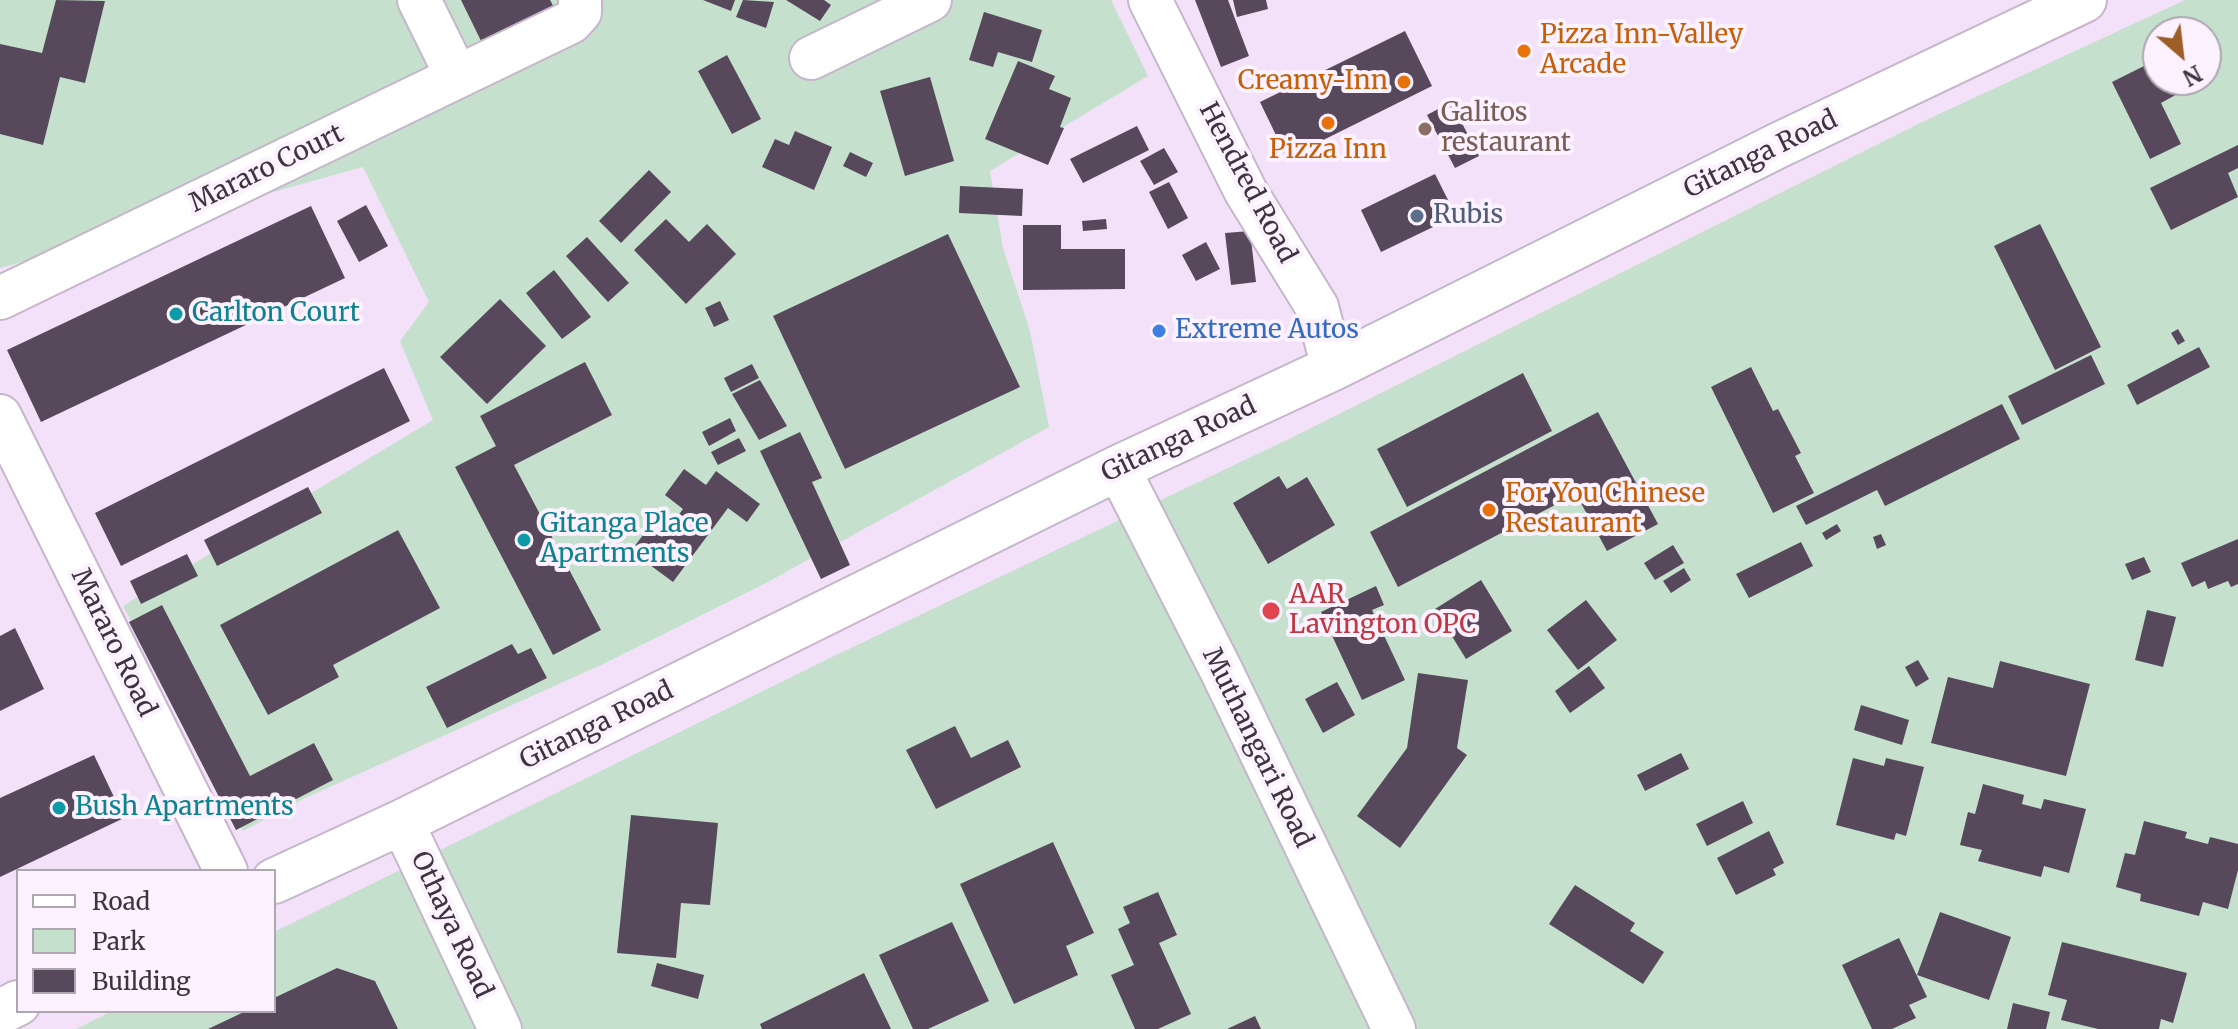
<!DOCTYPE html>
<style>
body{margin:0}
#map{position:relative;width:2238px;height:1029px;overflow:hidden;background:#f2e1f8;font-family:Merriweather,serif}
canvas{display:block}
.legend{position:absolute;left:16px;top:869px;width:260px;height:144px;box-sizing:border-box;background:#fbf1ff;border:2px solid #aea6b1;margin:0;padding:10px 14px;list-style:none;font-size:24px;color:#3b353d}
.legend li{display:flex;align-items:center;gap:16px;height:40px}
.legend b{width:40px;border:2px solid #aea6b1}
.north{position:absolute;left:2142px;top:16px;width:80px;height:80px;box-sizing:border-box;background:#fbf1ff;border:2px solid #aea6b1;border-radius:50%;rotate:152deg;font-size:22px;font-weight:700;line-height:32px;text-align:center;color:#3b353d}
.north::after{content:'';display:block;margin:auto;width:28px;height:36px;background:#9d5d26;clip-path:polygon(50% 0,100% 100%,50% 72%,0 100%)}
</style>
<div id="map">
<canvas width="2238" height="1029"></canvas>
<ul class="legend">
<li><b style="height:10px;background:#fff"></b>Road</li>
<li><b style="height:22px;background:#c5e1cd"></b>Park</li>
<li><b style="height:22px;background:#57495b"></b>Building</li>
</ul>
<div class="north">N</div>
</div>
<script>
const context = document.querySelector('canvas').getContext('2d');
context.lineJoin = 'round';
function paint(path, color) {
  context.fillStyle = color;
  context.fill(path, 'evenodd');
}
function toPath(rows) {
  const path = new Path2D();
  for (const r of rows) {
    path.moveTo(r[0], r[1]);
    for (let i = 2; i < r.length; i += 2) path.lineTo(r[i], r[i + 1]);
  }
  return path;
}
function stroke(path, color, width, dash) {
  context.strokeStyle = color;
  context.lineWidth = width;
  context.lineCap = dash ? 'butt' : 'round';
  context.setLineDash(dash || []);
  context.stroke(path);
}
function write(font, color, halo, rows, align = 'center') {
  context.font = font + ' Merriweather,serif';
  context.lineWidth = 8;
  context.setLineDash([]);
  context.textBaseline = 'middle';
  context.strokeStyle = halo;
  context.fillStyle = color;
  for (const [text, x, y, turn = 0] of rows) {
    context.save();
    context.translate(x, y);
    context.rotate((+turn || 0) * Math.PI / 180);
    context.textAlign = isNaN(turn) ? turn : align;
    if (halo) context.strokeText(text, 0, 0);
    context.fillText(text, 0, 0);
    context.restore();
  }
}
const green = toPath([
 [0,0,1111,0,1148,76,990,171,1003,248,1030,331,1049,427,764,584,601,665,303,799,243,831,123,606,433,420,400,341,429,302,363,167,0,268],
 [2185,0,2238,0,2238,1029,76,1029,112,1011,274,1011,274,932,830,658,1295,436,1924,121],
 [2158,32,2206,32,2206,80,2158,80]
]);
const building = toPath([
 [56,0,105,1,85,83,60,77,43,145,0,134,0,44,42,53],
 [461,0,550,0,556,11,484,47],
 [703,0,735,0,731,11],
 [743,0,774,2,766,28,736,17],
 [786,0,824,0,831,5,820,21],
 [1195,0,1228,0,1249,56,1221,67],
 [1233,0,1266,0,1268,9,1237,17],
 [984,12,1042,30,1032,62,998,52,993,67,969,60],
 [1405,31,1432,86,1287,158,1260,102],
 [727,55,761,119,732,134,698,71],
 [2158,59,2158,80,2175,80,2181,92,2161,103,2181,144,2150,159,2112,82],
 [1018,61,1055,76,1049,89,1071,98,1060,127,1064,128,1048,165,985,139],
 [930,77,954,161,905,176,880,91],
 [1451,102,1479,156,1455,168,1427,115],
 [1137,126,1149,150,1083,183,1070,159],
 [795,131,832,147,814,190,762,167,775,139,789,145],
 [2238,145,2238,168,2228,173,2238,197,2171,230,2150,188],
 [1164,148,1178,172,1154,185,1140,161],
 [850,152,873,163,866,177,843,166],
 [649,170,671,192,621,243,599,221],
 [1435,174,1456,216,1381,252,1361,210],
 [1169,182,1188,218,1168,229,1149,192],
 [960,186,1023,189,1022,216,959,213],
 [366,205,388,246,359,262,337,221],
 [311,206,345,278,41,422,7,350],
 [666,219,689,242,707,224,736,254,686,304,634,250],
 [1106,219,1107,229,1083,231,1082,221],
 [2040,224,2101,347,2055,370,1994,246],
 [1023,225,1061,225,1061,249,1125,249,1125,289,1023,290],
 [1250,231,1256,282,1231,285,1225,233],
 [948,234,1020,387,845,469,773,316],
 [587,237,629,283,608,302,566,256],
 [1206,242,1220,269,1196,281,1182,255],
 [554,270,591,317,562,339,526,293],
 [500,299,546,346,487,404,440,357],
 [720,301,729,320,714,327,705,308],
 [2178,329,2185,341,2178,345,2171,333],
 [2199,347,2210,367,2137,405,2127,385],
 [2091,355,2105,384,2022,425,2008,396],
 [585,362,612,415,514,465,601,630,553,655,455,467,496,446,480,416],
 [752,364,759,378,731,392,724,378],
 [1751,367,1773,411,1778,409,1801,453,1795,456,1814,493,1773,513,1711,387],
 [384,368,410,421,121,566,95,513],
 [1523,373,1552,431,1407,507,1377,449],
 [760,380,787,426,759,440,732,394],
 [2002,404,2020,439,1885,506,1877,490,1806,525,1796,506],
 [1598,412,1658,524,1607,551,1576,494,1398,587,1370,532],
 [730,418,736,431,709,446,702,432],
 [800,432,822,478,812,482,850,565,821,579,760,451],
 [739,438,746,451,718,465,711,452],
 [684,469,706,485,716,471,760,504,747,522,728,508,673,582,631,551,649,527,662,537,683,509,665,495],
 [1279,476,1287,489,1307,477,1335,525,1268,564,1233,503],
 [308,487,322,513,217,566,204,540],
 [1837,524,1841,531,1826,540,1822,533],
 [398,530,440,608,333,665,339,677,268,715,220,625],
 [1881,534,1886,545,1877,549,1873,537],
 [2238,539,2238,584,2231,587,2228,581,2208,589,2205,581,2192,587,2181,563],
 [1801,542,1813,566,1749,598,1736,574],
 [1673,545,1684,563,1655,580,1644,563],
 [187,554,198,576,141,604,130,581],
 [2144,557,2151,572,2132,580,2125,564],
 [1684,568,1691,580,1671,593,1663,581],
 [1481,580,1512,631,1466,659,1435,609],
 [1376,586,1384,605,1372,610,1405,680,1362,700,1321,612],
 [1586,600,1617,640,1578,670,1547,630],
 [162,605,250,776,314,743,333,780,236,830,129,622],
 [2147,610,2176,617,2163,667,2135,660],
 [15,628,44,689,0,711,0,636],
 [512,644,518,654,531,648,547,678,447,728,426,687],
 [1918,660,1929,679,1916,687,1905,667],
 [2000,661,2090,684,2066,776,1931,743,1948,677,1993,688],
 [1589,666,1605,688,1570,713,1555,691],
 [1418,673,1468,680,1457,748,1467,755,1400,848,1357,816,1407,748],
 [1337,682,1355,715,1323,733,1305,699],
 [1861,705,1909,720,1902,745,1854,730],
 [955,726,971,758,1008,740,1021,767,936,809,906,750],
 [1681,753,1689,769,1645,791,1637,775],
 [94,755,124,818,0,877,0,798],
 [1853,758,1884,766,1886,758,1924,767,1906,836,1896,833,1894,840,1836,825],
 [1983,784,2024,795,2022,804,2041,809,2044,799,2086,809,2069,873,2044,866,2041,877,1978,861,1982,850,1960,845,1968,812,1975,814],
 [1743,801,1753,823,1707,846,1696,824],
 [631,815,718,823,710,905,681,903,676,958,617,953],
 [2144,821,2187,832,2185,838,2208,844,2210,837,2238,844,2238,870,2228,909,2203,902,2199,916,2140,901,2141,894,2116,887,2125,853,2135,855],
 [1769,831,1784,863,1773,869,1776,875,1736,895,1717,858],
 [1053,842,1094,933,1066,946,1078,975,1014,1004,960,884],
 [1575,885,1635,923,1630,931,1664,952,1643,984,1549,924],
 [1158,892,1177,935,1159,943,1191,1014,1158,1029,1135,1029,1111,975,1134,965,1118,929,1130,923,1123,907],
 [1940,912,2011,937,1989,1000,1917,975],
 [952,922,989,1001,928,1029,913,1029,879,955],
 [1899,938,1927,997,1909,1005,1916,1018,1892,1029,1872,1029,1842,965],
 [2062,942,2187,973,2173,1023,2161,1019,2159,1029,2098,1029,2061,1020,2067,1000,2048,995],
 [657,963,704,975,698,999,651,986],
 [337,968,375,981,398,1029,208,1029,246,1011,274,1011,274,998],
 [864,973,891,1029,762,1029,760,1024],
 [2013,1003,2050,1012,2046,1029,2007,1029],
 [1255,1016,1261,1029,1227,1029]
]);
const minor = toPath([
 [1150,0,1246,192,1317,307,1333,368],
 [811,58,930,0],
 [457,77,571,22,580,12,580,0],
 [0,298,457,77,419,0],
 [0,416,226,871],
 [1118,468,1221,670,1394,1029],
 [402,822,500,1029]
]);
const major = toPath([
 [274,881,402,822,1118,468,1333,368,1779,145,2084,0],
 [0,1012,18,1003]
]);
const markers = [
 [1524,51,8,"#e8710a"],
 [1404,82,8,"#e8710a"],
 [1328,123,8,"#e8710a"],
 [1425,129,8,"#8d6e63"],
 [1417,216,8,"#5c6f8a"],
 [176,314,8,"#0f9aa8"],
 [1159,331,8,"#3f7fe0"],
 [1489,510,8,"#e8710a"],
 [524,540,8,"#0f9aa8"],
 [1271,611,10,"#e0444e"],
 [59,808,8,"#0f9aa8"]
];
const foodNames = [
 ["Pizza Inn-Valley",1540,36],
 ["Arcade",1540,66],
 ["Creamy-Inn",1388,82,"right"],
 ["Pizza Inn",1328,151,"center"],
 ["For You Chinese",1505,495],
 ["Restaurant",1505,525]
];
const educationNames = [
 ["Galitos",1441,114],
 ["restaurant",1441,144]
];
const streetNames = [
 ["Gitanga Road",1761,155,-26],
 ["Mararo Court",267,169,-26],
 ["Hendred Road",1247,183,62],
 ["Gitanga Road",1179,440,-25],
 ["Mararo Road",113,643,64],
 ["Gitanga Road",597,726,-26],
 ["Muthangari Road",1257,748,64],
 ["Othaya Road",451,925,65]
];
const serviceNames = [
 ["Rubis",1433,216]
];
const cultureNames = [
 ["Carlton Court",192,314],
 ["Gitanga Place",540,525],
 ["Apartments",540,555],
 ["Bush Apartments",75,808]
];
const shopNames = [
 ["Extreme Autos",1175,331]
];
const healthNames = [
 ["AAR",1289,596],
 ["Lavington OPC",1289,626]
];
paint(green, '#c5e1cd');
paint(building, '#57495b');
stroke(minor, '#c6b6cb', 46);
stroke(major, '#c6b6cb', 48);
stroke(minor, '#fff', 42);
stroke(major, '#fff', 44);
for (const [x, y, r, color] of markers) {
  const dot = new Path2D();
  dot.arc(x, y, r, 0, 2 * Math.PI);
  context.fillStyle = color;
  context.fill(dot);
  stroke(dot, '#fbf1ff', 3);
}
write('26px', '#c56008', '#fbf1ff', foodNames, 'left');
write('26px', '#785e54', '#fbf1ff', educationNames, 'left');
write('26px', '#3b353d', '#fbf1ff', streetNames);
write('26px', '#4e5e75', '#fbf1ff', serviceNames, 'left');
write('26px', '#0d838f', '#fbf1ff', cultureNames, 'left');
write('26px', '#366cbe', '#fbf1ff', shopNames, 'left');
write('26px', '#be3a42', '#fbf1ff', healthNames, 'left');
</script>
